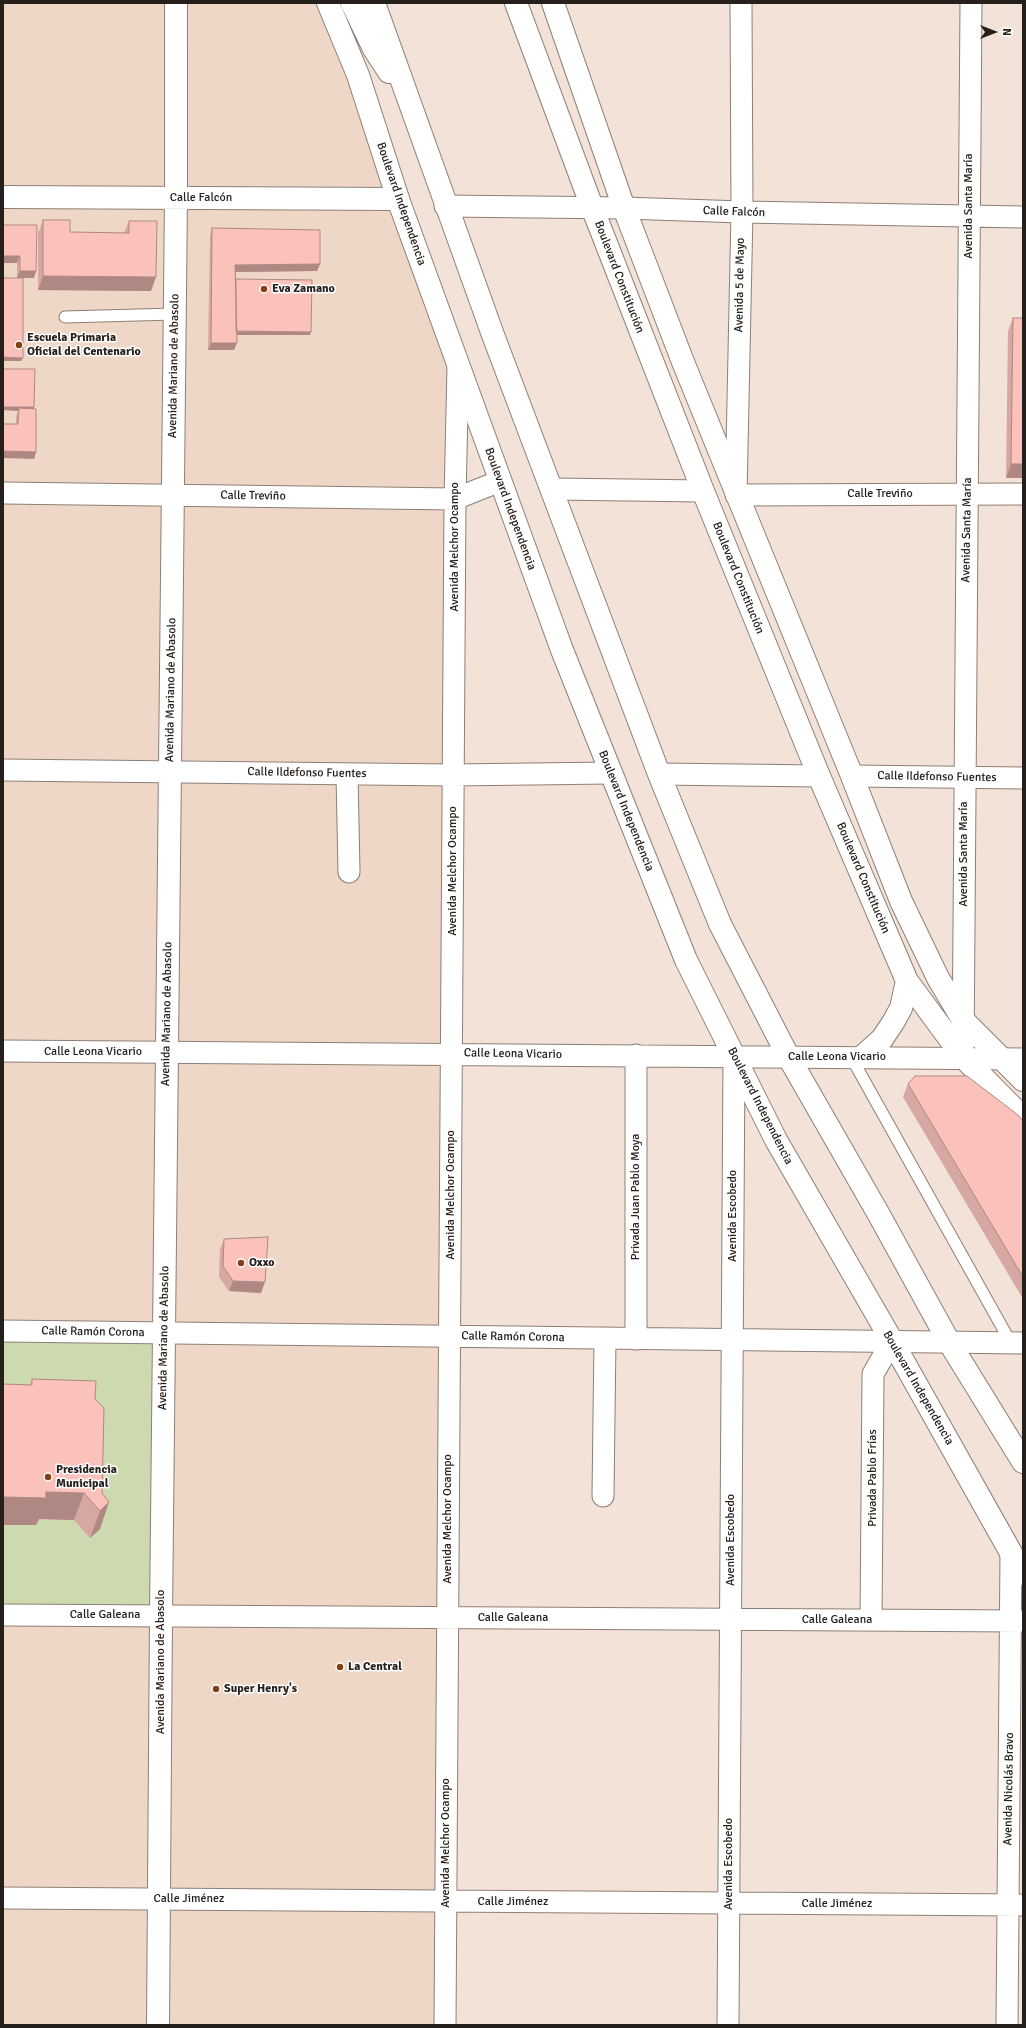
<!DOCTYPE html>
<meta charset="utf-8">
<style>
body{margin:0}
#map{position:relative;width:1026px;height:2028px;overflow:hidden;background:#f2e2d7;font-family:Signika,sans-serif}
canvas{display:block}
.frame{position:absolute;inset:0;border:4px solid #26201c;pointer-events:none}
.north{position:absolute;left:974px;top:12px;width:40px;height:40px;-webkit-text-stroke:3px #fff;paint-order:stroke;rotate:90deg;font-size:11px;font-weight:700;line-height:16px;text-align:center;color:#26201c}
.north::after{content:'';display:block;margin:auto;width:14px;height:18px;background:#26201c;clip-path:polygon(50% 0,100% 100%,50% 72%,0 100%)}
</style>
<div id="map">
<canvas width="1026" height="2028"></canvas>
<div class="frame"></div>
<div class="north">N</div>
</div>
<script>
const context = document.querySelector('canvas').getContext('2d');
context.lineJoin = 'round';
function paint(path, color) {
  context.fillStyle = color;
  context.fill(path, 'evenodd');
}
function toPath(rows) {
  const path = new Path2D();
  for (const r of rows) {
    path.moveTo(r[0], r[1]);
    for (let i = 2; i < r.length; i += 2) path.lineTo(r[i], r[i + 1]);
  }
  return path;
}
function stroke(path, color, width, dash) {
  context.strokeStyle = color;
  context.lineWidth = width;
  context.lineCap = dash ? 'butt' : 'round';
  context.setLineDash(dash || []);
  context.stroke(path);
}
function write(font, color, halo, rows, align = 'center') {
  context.font = font + ' Signika,sans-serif';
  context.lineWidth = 3;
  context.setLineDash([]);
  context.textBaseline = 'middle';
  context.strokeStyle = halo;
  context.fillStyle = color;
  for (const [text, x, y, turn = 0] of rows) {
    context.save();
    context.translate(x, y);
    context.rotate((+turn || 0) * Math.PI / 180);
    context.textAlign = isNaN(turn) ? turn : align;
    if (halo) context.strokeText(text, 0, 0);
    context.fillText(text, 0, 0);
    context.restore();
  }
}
const built = toPath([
 [3,3,333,3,451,351,440,2025,3,2025]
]);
const green = toPath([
 [3,1332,162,1334,161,1617,3,1616]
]);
const service = toPath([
 [65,317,174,314],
 [851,1057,1011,1343]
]);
const minor = toPath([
 [741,3,742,212,736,495,1023,494],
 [445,206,624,208,742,212,1023,217],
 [553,489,703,491],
 [3,493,455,499,500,481],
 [3,770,453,775,610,773],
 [347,774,349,872],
 [659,774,819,776],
 [852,776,1023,778],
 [3,1051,1023,1059],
 [963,1057,971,3],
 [3,1331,1023,1343],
 [636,1339,636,1055],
 [603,1496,605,1338],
 [3,1615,1023,1621],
 [871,1620,873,1374,892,1341],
 [3,1898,1023,1905],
 [445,2025,455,499,458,366],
 [728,2025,734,1056],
 [1007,2025,1011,1553]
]);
const tertiary = toPath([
 [3,197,398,199],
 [158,2025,161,1616,176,198,176,3]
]);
const primary = toPath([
 [328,3,358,75,398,199,562,650,686,960,776,1140,892,1341,1023,1574],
 [352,3,374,49,389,72],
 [374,3,493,335,659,774,720,924,788,1056,878,1213,949,1342,1023,1462],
 [516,3,592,207,703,491,819,776,907,981,963,1057,1023,1118],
 [553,3,624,208,683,362,852,776,901,901,938,978,963,1020,1023,1080],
 [862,1057,882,1039,894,1021,901,1008,907,981]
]);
const wall = toPath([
 [43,220,70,232,124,233,129,221,151,291,38,290,38,233],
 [3,225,36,271,34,278,17,278,17,263,3,263],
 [212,228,320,264,317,271,236,272,236,280,310,335,236,335,237,343,234,350,208,350,210,236],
 [1013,318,1023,318,1023,478,1006,478,1008,331],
 [3,369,34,407,34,409,36,452,34,459,16,424,16,416,18,411,3,410],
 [908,1084,1023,1121,1023,1299,903,1097],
 [224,1239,261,1293,229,1291,219,1277,220,1249],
 [32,1379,95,1399,104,1408,100,1529,90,1538,74,1520,39,1519,36,1525,30,1384]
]);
const shadedWall = toPath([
 [3,256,20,256,17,263,3,263],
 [320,264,317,271,233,272,235,265],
 [20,271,36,271,34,278,17,278],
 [43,276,156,277,151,291,38,290],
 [235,331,311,332,310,335,234,335],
 [211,343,237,343,234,350,208,350],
 [3,357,23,358,21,361,3,361],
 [3,407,34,407,33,411,19,408,18,411,3,410],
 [3,451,36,452,34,459,3,458],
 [1011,464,1023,464,1023,478,1006,478],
 [233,1281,265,1282,261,1293,229,1291],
 [46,1492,84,1493,74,1520,39,1519,36,1525,3,1525,3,1497],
 [109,1502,100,1529,90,1538,100,1511]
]);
const building = toPath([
 [43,220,70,220,70,232,129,233,129,221,157,221,156,277,43,276,43,220],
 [3,225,37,225,36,271,20,271,20,256,3,256,3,225],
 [212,228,320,230,320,264,235,265,237,343,211,343,212,228],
 [3,278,23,278,23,358,3,357,3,278],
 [236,279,312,280,311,332,236,331,236,279],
 [1013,318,1023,318,1023,464,1011,464,1013,318],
 [3,369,35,369,34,407,3,407,3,369],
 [19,408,36,409,36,452,3,451,3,424,18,424,19,408],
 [915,1076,967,1076,1018,1115,1023,1121,1023,1277,908,1084,915,1076],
 [268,1237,265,1282,233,1281,223,1266,224,1239,268,1237],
 [32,1379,96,1381,95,1399,104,1408,102,1493,109,1502,100,1511,84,1493,46,1492,46,1498,3,1497,3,1384,32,1385,32,1379]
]);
const markers = [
 [264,289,4,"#844012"],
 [19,345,4,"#844012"],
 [241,1263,4,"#844012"],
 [48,1477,4,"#844012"],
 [340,1667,4,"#844012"],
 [216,1689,4,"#844012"]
];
const streetNames = [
 ["Calle Falcón",201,198],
 ["Boulevard Independencia",401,204,71],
 ["Avenida Santa María",969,206,-90],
 ["Calle Falcón",734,212,2],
 ["Boulevard Constitución",619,277,69],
 ["Avenida 5 de Mayo",740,285,-89],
 ["Avenida Mariano de Abasolo",174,366,-89],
 ["Calle Treviño",880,494],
 ["Calle Treviño",253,496,1],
 ["Boulevard Independencia",510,509,70],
 ["Avenida Santa María",967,530,-89],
 ["Avenida Melchor Ocampo",455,547,-90],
 ["Boulevard Constitución",738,578,68],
 ["Avenida Mariano de Abasolo",171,690,-89],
 ["Calle Ildefonso Fuentes",307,773,1],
 ["Calle Ildefonso Fuentes",937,777,1],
 ["Boulevard Independencia",626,811,68],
 ["Avenida Santa María",964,854,-90],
 ["Avenida Melchor Ocampo",453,871,-90],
 ["Boulevard Constitución",863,878,67],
 ["Avenida Mariano de Abasolo",167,1014,-89],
 ["Calle Leona Vicario",93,1052],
 ["Calle Leona Vicario",513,1054,1],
 ["Calle Leona Vicario",837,1057],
 ["Boulevard Independencia",760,1106,63],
 ["Avenida Melchor Ocampo",451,1195,-90],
 ["Privada Juan Pablo Moya",636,1197,-90],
 ["Avenida Escobedo",733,1216,-90],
 ["Calle Ramón Corona",93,1332,1],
 ["Calle Ramón Corona",513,1337,1],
 ["Avenida Mariano de Abasolo",164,1338,-89],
 ["Boulevard Independencia",918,1388,60],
 ["Privada Pablo Frías",873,1478,-90],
 ["Avenida Melchor Ocampo",448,1519,-90],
 ["Avenida Escobedo",731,1540,-90],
 ["Calle Galeana",105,1615],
 ["Calle Galeana",513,1618],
 ["Calle Galeana",837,1620],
 ["Avenida Mariano de Abasolo",161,1662,-90],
 ["Avenida Nicolás Bravo",1009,1789,-89],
 ["Avenida Melchor Ocampo",446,1843,-90],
 ["Avenida Escobedo",729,1864,-90],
 ["Calle Jiménez",189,1899],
 ["Calle Jiménez",513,1902],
 ["Calle Jiménez",837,1904]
];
const poiNames = [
 ["Eva Zamano",272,289],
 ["Escuela Primaria",27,338],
 ["Oficial del Centenario",27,352],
 ["Oxxo",249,1263],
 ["Presidencia",56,1470],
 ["Municipal",56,1484],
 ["La Central",348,1667],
 ["Super Henry's",224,1689]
];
paint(built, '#efd7c8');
paint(green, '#cddaaf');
stroke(service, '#8e7f75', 13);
stroke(minor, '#8e7f75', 23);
stroke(tertiary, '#8e7f75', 24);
stroke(primary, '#8e7f75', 24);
stroke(service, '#fff', 11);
stroke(minor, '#fff', 21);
stroke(tertiary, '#fff', 22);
stroke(primary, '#fff', 22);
paint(wall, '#d7a7a1');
paint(shadedWall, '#af8883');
paint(building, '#fac2bb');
stroke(building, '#af8883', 1);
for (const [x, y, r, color] of markers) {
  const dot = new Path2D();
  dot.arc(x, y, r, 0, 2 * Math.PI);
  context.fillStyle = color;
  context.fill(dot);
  stroke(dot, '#fff', 1.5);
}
write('12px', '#26201c', '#fff', streetNames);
write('bold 12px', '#26201c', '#fff', poiNames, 'left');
</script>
